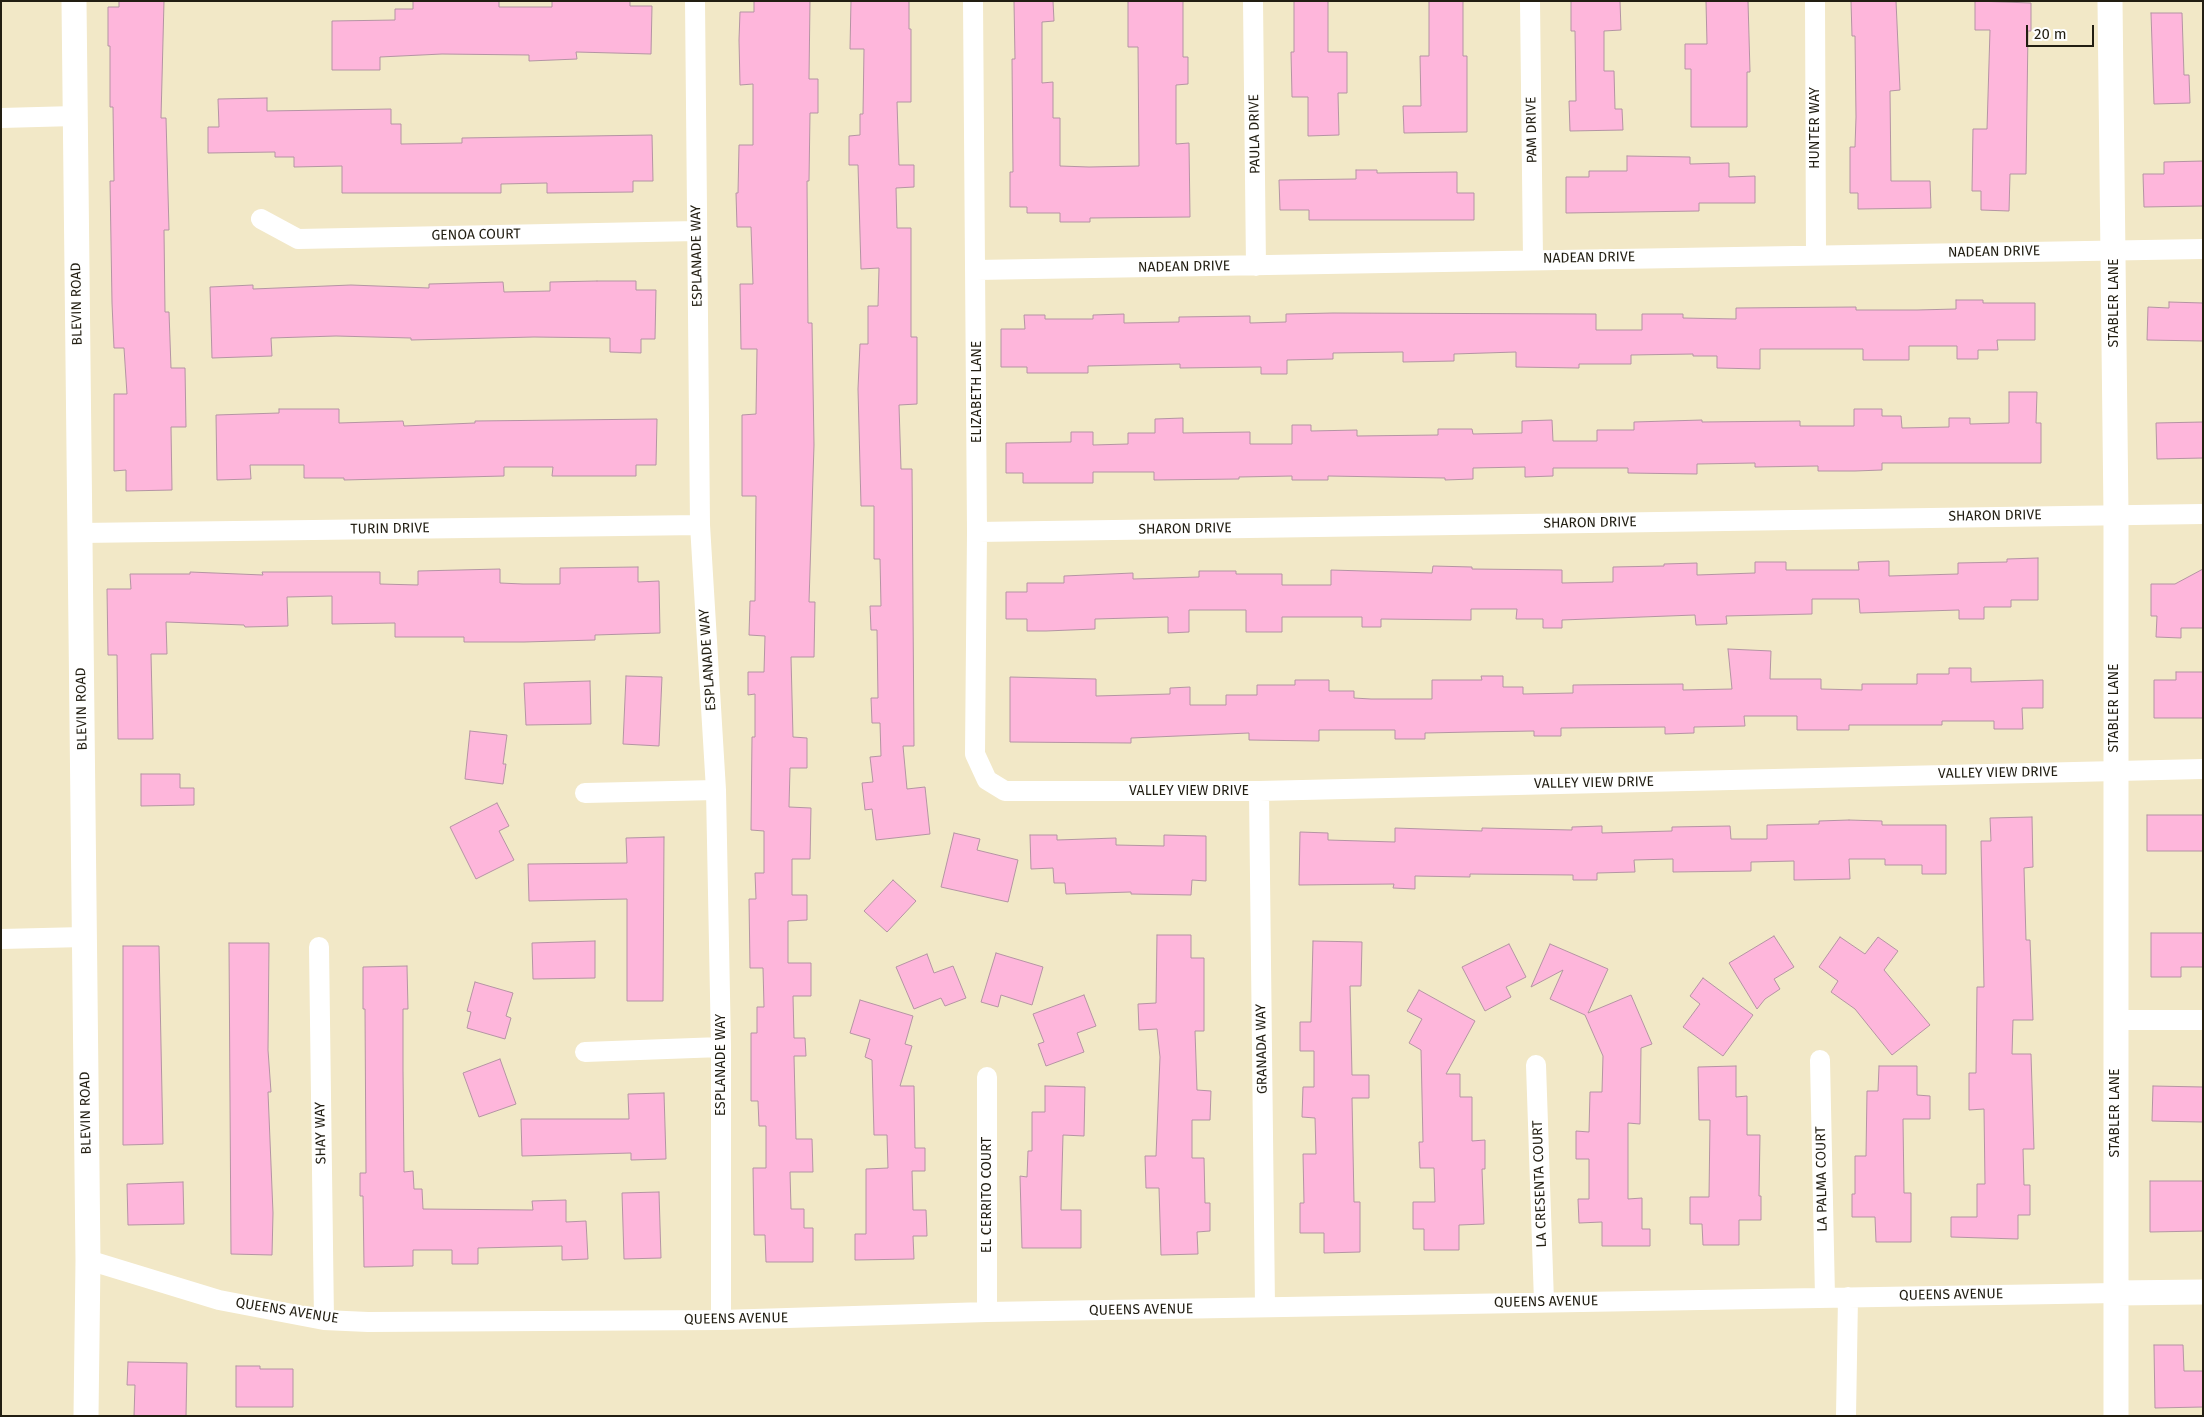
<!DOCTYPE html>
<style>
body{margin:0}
#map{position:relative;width:2204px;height:1417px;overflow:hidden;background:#f2e8c7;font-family:"Fira Sans",sans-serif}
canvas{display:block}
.frame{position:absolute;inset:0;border:2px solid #221e12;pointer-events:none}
.scale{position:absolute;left:2026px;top:25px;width:68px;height:22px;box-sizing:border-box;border:2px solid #221e12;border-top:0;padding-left:6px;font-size:15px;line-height:18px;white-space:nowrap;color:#221e12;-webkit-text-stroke:4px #fff;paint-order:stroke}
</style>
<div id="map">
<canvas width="2204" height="1417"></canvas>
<div class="frame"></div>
<div class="scale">20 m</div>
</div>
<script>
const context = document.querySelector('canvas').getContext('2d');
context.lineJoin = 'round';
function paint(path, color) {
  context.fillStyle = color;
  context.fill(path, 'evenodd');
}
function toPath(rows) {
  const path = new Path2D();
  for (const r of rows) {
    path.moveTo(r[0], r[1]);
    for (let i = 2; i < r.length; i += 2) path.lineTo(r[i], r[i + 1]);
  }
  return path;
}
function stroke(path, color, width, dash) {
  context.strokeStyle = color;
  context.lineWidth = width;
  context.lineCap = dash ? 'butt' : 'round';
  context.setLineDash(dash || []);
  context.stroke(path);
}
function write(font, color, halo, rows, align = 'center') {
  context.font = font + ' "Fira Sans",sans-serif';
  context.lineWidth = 4.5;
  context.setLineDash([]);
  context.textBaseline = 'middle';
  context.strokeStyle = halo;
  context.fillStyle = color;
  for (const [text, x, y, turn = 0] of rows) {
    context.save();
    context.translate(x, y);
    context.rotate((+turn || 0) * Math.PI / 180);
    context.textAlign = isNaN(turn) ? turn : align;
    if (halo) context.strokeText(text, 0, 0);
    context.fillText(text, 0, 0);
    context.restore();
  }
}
const building = toPath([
 [119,1,164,1,161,118,166,118,169,230,164,230,165,312,169,312,171,368,185,368,186,427,171,427,172,490,126,491,126,470,114,471,114,394,127,394,124,348,114,348,112,303,110,181,114,181,113,107,110,107,110,46,108,46,108,7,119,7,119,1],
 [413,1,499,1,499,7,552,7,552,1,630,1,630,6,652,6,651,54,576,52,577,59,529,61,529,55,442,54,380,57,380,70,332,70,332,21,395,20,395,9,413,9,413,1],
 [754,1,810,1,809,79,818,79,818,113,810,113,809,181,807,181,808,323,812,323,814,445,809,602,815,602,814,657,791,657,793,737,807,738,807,768,790,768,789,807,811,808,810,859,792,859,792,895,807,895,807,920,788,921,788,963,811,963,811,996,793,996,794,1038,805,1038,806,1056,794,1056,796,1139,812,1139,813,1172,790,1172,791,1209,804,1209,804,1228,813,1228,813,1262,766,1262,765,1235,754,1235,753,1168,766,1168,766,1126,759,1126,758,1101,751,1101,751,1033,757,1033,757,1007,764,1007,763,968,750,968,749,899,756,899,755,873,764,873,764,831,751,830,752,737,755,737,755,694,748,695,748,672,764,672,765,636,749,635,750,601,755,601,756,496,742,496,742,415,756,414,757,349,741,349,740,284,753,284,751,227,737,227,736,193,738,193,739,145,753,145,753,84,740,85,739,40,740,12,754,12,754,1],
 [851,1,909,1,909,29,911,29,911,102,897,102,899,165,914,165,914,187,896,188,897,228,911,228,911,337,917,337,917,404,899,405,901,469,912,469,914,746,903,746,907,789,925,787,930,834,876,840,872,809,865,810,862,783,873,782,870,757,881,756,880,723,872,723,871,698,878,698,877,630,871,630,870,606,881,606,880,559,874,559,874,506,861,506,858,389,860,344,868,344,868,306,878,306,879,268,861,269,858,165,849,165,849,136,860,135,860,114,863,114,864,49,850,49,851,1],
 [1014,1,1053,1,1054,21,1042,22,1042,83,1053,82,1053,118,1060,118,1060,166,1089,167,1139,166,1138,47,1128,47,1128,1,1183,1,1183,57,1188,57,1188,84,1176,85,1176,144,1189,143,1190,217,1090,218,1090,222,1060,222,1060,213,1027,213,1027,207,1010,207,1010,172,1013,172,1012,59,1015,59,1014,1],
 [1294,1,1328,1,1328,52,1347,52,1347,93,1338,93,1339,135,1308,136,1308,97,1292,97,1291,52,1294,52,1294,1],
 [1429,1,1463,1,1463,56,1467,56,1467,132,1404,133,1403,106,1421,106,1420,56,1429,56,1429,1],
 [1571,1,1620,1,1621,30,1604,31,1604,71,1614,71,1615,109,1622,109,1623,130,1570,131,1569,101,1576,101,1575,31,1571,31,1571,1],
 [1706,1,1748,1,1750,72,1747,72,1747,127,1691,127,1691,69,1685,69,1685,44,1707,44,1706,1],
 [1851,1,1896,1,1900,90,1890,91,1891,181,1930,181,1931,208,1858,209,1858,193,1850,193,1850,147,1855,147,1856,117,1855,36,1852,36,1851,1],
 [1975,1,2031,3,2031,31,2028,31,2026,174,2010,174,2009,211,1981,210,1981,191,1972,191,1973,129,1987,129,1990,30,1975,30,1975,1],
 [2151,13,2182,13,2184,75,2189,75,2190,103,2154,104,2151,13],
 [267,98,267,111,391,109,391,124,401,124,401,144,462,143,462,138,652,135,653,181,633,181,633,192,547,193,547,183,501,184,501,193,342,193,342,166,294,167,294,157,275,157,275,152,208,153,208,127,219,127,218,99,267,98],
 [1627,156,1690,157,1690,164,1729,163,1729,177,1755,176,1755,203,1699,203,1699,211,1566,213,1566,177,1589,177,1589,171,1627,171,1627,156],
 [2203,161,2203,206,2144,207,2143,174,2164,174,2164,162,2203,161],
 [1356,170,1377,170,1377,173,1457,172,1457,193,1474,193,1474,220,1309,220,1309,210,1280,210,1279,180,1356,179,1356,170],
 [597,281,636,281,636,290,656,290,655,339,641,339,641,353,610,352,610,338,534,337,411,340,411,338,336,336,271,338,272,356,212,358,210,287,253,285,253,289,351,285,429,288,429,284,503,282,504,292,550,291,550,282,597,281],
 [1956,300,1983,300,1983,303,2035,303,2035,340,1997,340,1998,350,1978,350,1978,359,1957,359,1957,346,1909,346,1909,360,1863,360,1863,349,1760,349,1760,369,1717,368,1717,356,1693,356,1693,354,1631,355,1631,364,1579,364,1579,368,1516,367,1516,352,1454,354,1454,361,1403,362,1403,352,1333,353,1333,359,1287,360,1287,374,1261,374,1261,367,1180,368,1180,364,1088,366,1088,373,1027,373,1027,367,1001,367,1001,329,1025,329,1024,315,1045,315,1045,319,1093,319,1093,315,1124,314,1124,323,1179,322,1179,317,1250,316,1250,323,1286,322,1286,314,1333,313,1596,314,1596,330,1642,330,1642,314,1683,314,1683,318,1736,319,1736,308,1856,307,1856,310,1917,310,1956,309,1956,300],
 [2169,302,2203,303,2203,341,2147,340,2148,307,2169,308,2169,302],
 [2009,392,2037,392,2036,423,2041,423,2041,463,1882,463,1882,470,1855,471,1818,471,1818,466,1755,467,1755,463,1697,464,1697,474,1628,473,1628,468,1553,468,1553,476,1525,477,1525,467,1473,468,1473,479,1445,480,1445,478,1328,476,1328,480,1292,480,1292,476,1239,477,1239,479,1154,480,1154,472,1093,472,1093,483,1023,483,1023,473,1006,473,1006,443,1071,442,1071,432,1093,432,1093,445,1128,444,1128,433,1155,433,1155,419,1183,418,1183,433,1250,432,1250,444,1292,444,1292,425,1311,425,1311,431,1357,430,1357,436,1438,435,1438,429,1472,429,1473,434,1522,433,1522,421,1552,420,1553,441,1597,441,1597,430,1634,430,1634,422,1702,420,1702,422,1800,421,1800,426,1854,426,1854,409,1882,409,1882,416,1901,416,1902,428,1949,427,1949,418,1970,418,1970,424,2009,423,2009,392],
 [279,409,339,409,339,423,403,421,404,426,475,423,475,421,657,419,656,465,636,465,636,476,552,476,553,467,504,467,504,476,344,480,344,478,304,478,304,465,250,465,251,479,217,480,216,415,279,413,279,409],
 [2203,422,2203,458,2157,459,2156,423,2203,422],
 [2038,558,2038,600,2011,600,2011,607,1984,607,1984,619,1959,619,1959,610,1860,613,1859,599,1812,599,1812,614,1726,616,1727,624,1696,625,1695,615,1562,620,1562,628,1543,628,1543,619,1516,619,1517,609,1471,609,1471,620,1381,619,1381,627,1362,627,1362,617,1282,617,1282,632,1246,632,1246,610,1189,610,1189,632,1168,633,1168,617,1095,619,1095,629,1046,631,1027,631,1027,619,1006,619,1006,592,1027,592,1027,583,1064,583,1064,576,1133,573,1133,579,1199,577,1199,571,1236,571,1236,574,1282,574,1282,585,1331,585,1331,570,1432,573,1433,566,1472,567,1472,569,1562,570,1562,583,1613,582,1613,567,1664,566,1664,564,1697,563,1697,575,1755,573,1755,562,1786,562,1786,570,1859,570,1858,562,1889,561,1889,576,1958,574,1958,563,2007,562,2007,559,2038,558],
 [638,567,638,582,659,581,660,633,595,635,595,640,524,642,464,642,464,637,395,637,395,623,332,624,332,596,287,597,288,626,245,627,244,625,166,622,167,654,151,654,153,739,118,739,117,655,108,655,107,589,131,589,130,574,190,574,190,572,263,575,262,572,380,572,380,584,418,585,418,571,500,569,500,583,523,584,560,584,560,568,638,567],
 [2203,569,2203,628,2181,628,2181,638,2156,637,2157,616,2151,616,2151,584,2175,584,2203,569],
 [1728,649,1771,651,1770,679,1821,679,1821,689,1862,690,1862,684,1917,684,1917,674,1949,674,1949,668,1971,668,1971,682,2043,680,2043,708,2022,708,2023,729,1994,729,1994,721,1942,721,1942,725,1849,725,1849,730,1797,730,1797,716,1744,716,1745,726,1694,727,1694,733,1665,734,1665,727,1561,728,1561,736,1534,736,1534,731,1473,732,1425,733,1425,739,1395,739,1395,730,1319,730,1319,741,1249,740,1249,733,1131,738,1131,743,1010,742,1010,677,1096,679,1096,696,1170,694,1170,688,1190,687,1190,705,1226,705,1226,695,1257,695,1257,685,1295,685,1295,680,1329,680,1329,691,1354,691,1354,698,1371,699,1432,699,1432,680,1482,680,1481,676,1503,676,1503,687,1523,687,1523,694,1573,693,1573,685,1683,684,1683,690,1732,689,1728,649],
 [2176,672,2203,672,2203,718,2154,718,2154,680,2176,680,2176,672],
 [626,676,662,677,659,746,623,744,626,676],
 [590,681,591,724,526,725,524,683,590,681],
 [470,731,507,735,503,764,506,764,503,784,465,779,470,731],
 [141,774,180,774,180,788,194,788,194,805,141,806,141,774],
 [497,803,509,826,499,831,514,860,476,879,450,827,497,803],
 [2147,815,2203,815,2203,851,2147,851,2147,815],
 [2032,817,2033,867,2024,868,2026,940,2030,940,2033,1020,2013,1020,2012,1054,2031,1054,2034,1149,2023,1149,2024,1185,2030,1185,2030,1215,2018,1215,2018,1239,1951,1237,1951,1217,1977,1217,1977,1184,1985,1184,1984,1109,1969,1110,1969,1073,1976,1073,1977,987,1984,987,1981,841,1991,841,1990,818,2032,817],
 [1849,820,1882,821,1882,825,1946,825,1946,874,1922,874,1922,865,1885,865,1885,859,1849,859,1850,879,1794,880,1794,861,1751,862,1751,871,1673,872,1673,859,1634,860,1635,872,1597,873,1597,880,1573,880,1573,875,1470,874,1470,877,1415,876,1415,889,1393,888,1394,884,1299,885,1300,832,1328,833,1328,840,1395,842,1395,828,1482,831,1482,828,1572,830,1572,827,1602,826,1602,833,1672,831,1672,827,1730,826,1731,839,1767,839,1767,825,1819,824,1819,821,1849,820],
 [954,833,980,839,977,850,1018,860,1008,902,941,887,954,833],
 [1030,835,1057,835,1057,840,1116,838,1116,845,1164,846,1164,835,1206,836,1206,881,1192,880,1191,895,1131,894,1131,892,1066,894,1065,883,1054,883,1053,868,1031,869,1030,835],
 [664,837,663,1001,627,1001,627,899,529,901,528,864,627,863,626,838,664,837],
 [893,880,916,901,887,932,864,911,893,880],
 [2151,933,2203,933,2203,967,2181,967,2181,977,2151,977,2151,933],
 [1157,935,1191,935,1191,958,1204,958,1204,1031,1195,1031,1197,1090,1211,1091,1210,1120,1192,1120,1192,1158,1204,1158,1205,1203,1210,1203,1210,1231,1197,1232,1198,1254,1161,1255,1159,1188,1146,1188,1145,1156,1156,1156,1160,1057,1157,1029,1139,1030,1138,1004,1156,1003,1157,935],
 [1774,936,1794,967,1774,979,1780,989,1765,999,1757,1009,1729,963,1774,936],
 [1840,937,1865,954,1878,937,1898,951,1884,970,1930,1025,1892,1055,1855,1009,1831,992,1838,981,1819,967,1840,937],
 [595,941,595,978,533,979,532,943,595,941],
 [1313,941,1362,942,1361,986,1350,986,1352,1075,1369,1075,1369,1098,1352,1098,1354,1202,1360,1202,1360,1252,1324,1253,1324,1233,1300,1233,1300,1203,1304,1203,1303,1154,1316,1154,1315,1118,1302,1117,1303,1087,1314,1087,1314,1051,1300,1051,1300,1022,1311,1022,1313,941],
 [229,943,269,943,268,1050,271,1092,268,1092,273,1213,272,1255,231,1254,229,943],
 [1509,944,1526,977,1506,987,1511,997,1485,1011,1462,967,1509,944],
 [1550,944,1608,969,1588,1013,1631,995,1652,1044,1641,1048,1640,1124,1628,1123,1628,1199,1642,1198,1642,1229,1650,1229,1650,1246,1602,1246,1602,1222,1579,1223,1578,1199,1589,1199,1589,1159,1576,1159,1576,1131,1589,1132,1590,1092,1602,1092,1603,1056,1585,1015,1550,999,1563,970,1531,987,1550,944],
 [123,946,159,946,163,1144,123,1145,123,946],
 [996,953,1043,967,1032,1005,1001,995,998,1007,981,1002,996,953],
 [927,954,934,973,953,966,966,998,945,1006,941,998,914,1009,896,967,927,954],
 [407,966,408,1009,403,1009,403,1070,404,1172,413,1171,414,1189,422,1189,423,1209,533,1210,532,1201,566,1200,566,1222,586,1221,588,1259,562,1260,562,1246,478,1248,478,1264,452,1264,452,1250,413,1250,413,1266,364,1267,363,1196,360,1196,360,1173,366,1173,365,1009,363,1009,363,967,407,966],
 [1703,978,1753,1015,1723,1056,1683,1027,1700,1004,1690,996,1703,978],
 [475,982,513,993,506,1016,511,1018,505,1039,467,1028,471,1012,467,1011,475,982],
 [1419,990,1475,1021,1446,1074,1460,1074,1460,1097,1472,1097,1472,1141,1485,1140,1485,1169,1482,1169,1484,1224,1459,1225,1459,1250,1424,1250,1424,1229,1413,1229,1413,1202,1435,1202,1434,1168,1420,1168,1419,1142,1423,1142,1421,1050,1409,1043,1422,1019,1407,1011,1419,990],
 [1084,995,1096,1026,1077,1033,1084,1052,1046,1066,1038,1044,1044,1042,1033,1014,1084,995],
 [860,1000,913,1016,905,1044,912,1046,900,1086,914,1086,915,1148,925,1148,925,1171,912,1171,913,1210,926,1210,927,1236,913,1236,914,1259,855,1260,855,1234,866,1234,866,1169,888,1168,887,1135,874,1135,872,1060,865,1057,870,1039,850,1033,860,1000],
 [500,1059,516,1104,479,1117,463,1073,500,1059],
 [1736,1066,1736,1097,1747,1096,1747,1135,1760,1135,1759,1196,1761,1196,1761,1220,1739,1220,1739,1245,1703,1245,1702,1224,1690,1224,1690,1197,1709,1197,1710,1120,1699,1120,1698,1067,1736,1066],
 [1879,1066,1917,1066,1917,1095,1930,1096,1930,1119,1903,1119,1904,1193,1911,1193,1911,1242,1876,1242,1875,1217,1852,1217,1852,1194,1855,1194,1855,1156,1866,1156,1867,1091,1878,1091,1879,1066],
 [1045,1086,1085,1087,1084,1136,1063,1135,1061,1210,1081,1210,1081,1248,1022,1248,1020,1176,1027,1177,1028,1151,1032,1151,1032,1112,1045,1112,1045,1086],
 [2153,1086,2203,1087,2203,1122,2152,1121,2153,1086],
 [664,1093,666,1159,631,1160,631,1153,522,1156,521,1119,629,1119,628,1094,664,1093],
 [2150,1181,2203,1181,2203,1231,2150,1232,2150,1181],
 [183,1182,184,1224,128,1225,127,1184,183,1182],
 [659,1192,661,1258,624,1259,622,1193,659,1192],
 [2154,1345,2183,1345,2184,1371,2203,1371,2203,1407,2155,1408,2154,1345],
 [128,1362,187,1363,186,1416,134,1416,135,1385,127,1385,128,1362],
 [236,1366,260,1366,260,1369,293,1369,293,1407,236,1407,236,1366]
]);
const minor = toPath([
 [695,1,700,525,716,790,721,1047,721,1320],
 [973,1,977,532,975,754,987,780,1005,791,1259,791,2203,769],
 [1253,1,1256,266],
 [1530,1,1533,259],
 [1815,1,1816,255],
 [1,118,75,116],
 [261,219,298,239,697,231],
 [976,270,2203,249],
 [977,532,2203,514],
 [80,533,700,525],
 [1259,791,1265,1307],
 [585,793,716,790],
 [1,939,84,937],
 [319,947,324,1320],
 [2114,1020,2203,1020],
 [585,1052,721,1047],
 [1820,1060,1825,1297],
 [1536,1065,1544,1302],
 [987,1077,987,1312],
 [88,1260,219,1300,324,1320,368,1322,721,1320,987,1312,2116,1293],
 [1846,1416,1848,1297]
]);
const tertiary = toPath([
 [74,1,88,1260,86,1416],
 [2110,1,2116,515,2116,1416],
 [2116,1293,2203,1292]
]);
const streetNames = [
 ["HUNTER WAY",1815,128,-90],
 ["PAM DRIVE",1532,130,-91],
 ["PAULA DRIVE",1255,134,-91],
 ["GENOA COURT",476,235,-1],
 ["NADEAN DRIVE",1994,252,-1],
 ["ESPLANADE WAY",697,256,-91],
 ["NADEAN DRIVE",1589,258,-1],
 ["NADEAN DRIVE",1184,267,-1],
 ["STABLER LANE",2114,303,-90],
 ["BLEVIN ROAD",77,304,-91],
 ["ELIZABETH LANE",977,392,-90],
 ["SHARON DRIVE",1995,516,-1],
 ["SHARON DRIVE",1590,523,-1],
 ["TURIN DRIVE",390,529,-1],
 ["SHARON DRIVE",1185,529,-1],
 ["ESPLANADE WAY",708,660,-94],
 ["STABLER LANE",2114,708,-90],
 ["BLEVIN ROAD",82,709,-91],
 ["VALLEY VIEW DRIVE",1998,773,-1],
 ["VALLEY VIEW DRIVE",1594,783,-1],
 ["VALLEY VIEW DRIVE",1189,791],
 ["GRANADA WAY",1262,1049,-91],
 ["ESPLANADE WAY",721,1065,-90],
 ["BLEVIN ROAD",86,1113,-91],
 ["STABLER LANE",2115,1113,-90],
 ["SHAY WAY",321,1133,-91],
 ["LA PALMA COURT",1822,1179,-91],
 ["LA CRESENTA COURT",1540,1184,-92],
 ["EL CERRITO COURT",987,1195,-90],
 ["QUEENS AVENUE",1951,1295,-1],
 ["QUEENS AVENUE",1546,1302,-1],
 ["QUEENS AVENUE",1141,1310,-1],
 ["QUEENS AVENUE",287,1311,9],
 ["QUEENS AVENUE",736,1319,-1]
];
paint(building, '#feb6db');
stroke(building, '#b494a3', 1);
stroke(minor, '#fff', 20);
stroke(tertiary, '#fff', 25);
write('14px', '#221e12', '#fff', streetNames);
</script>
